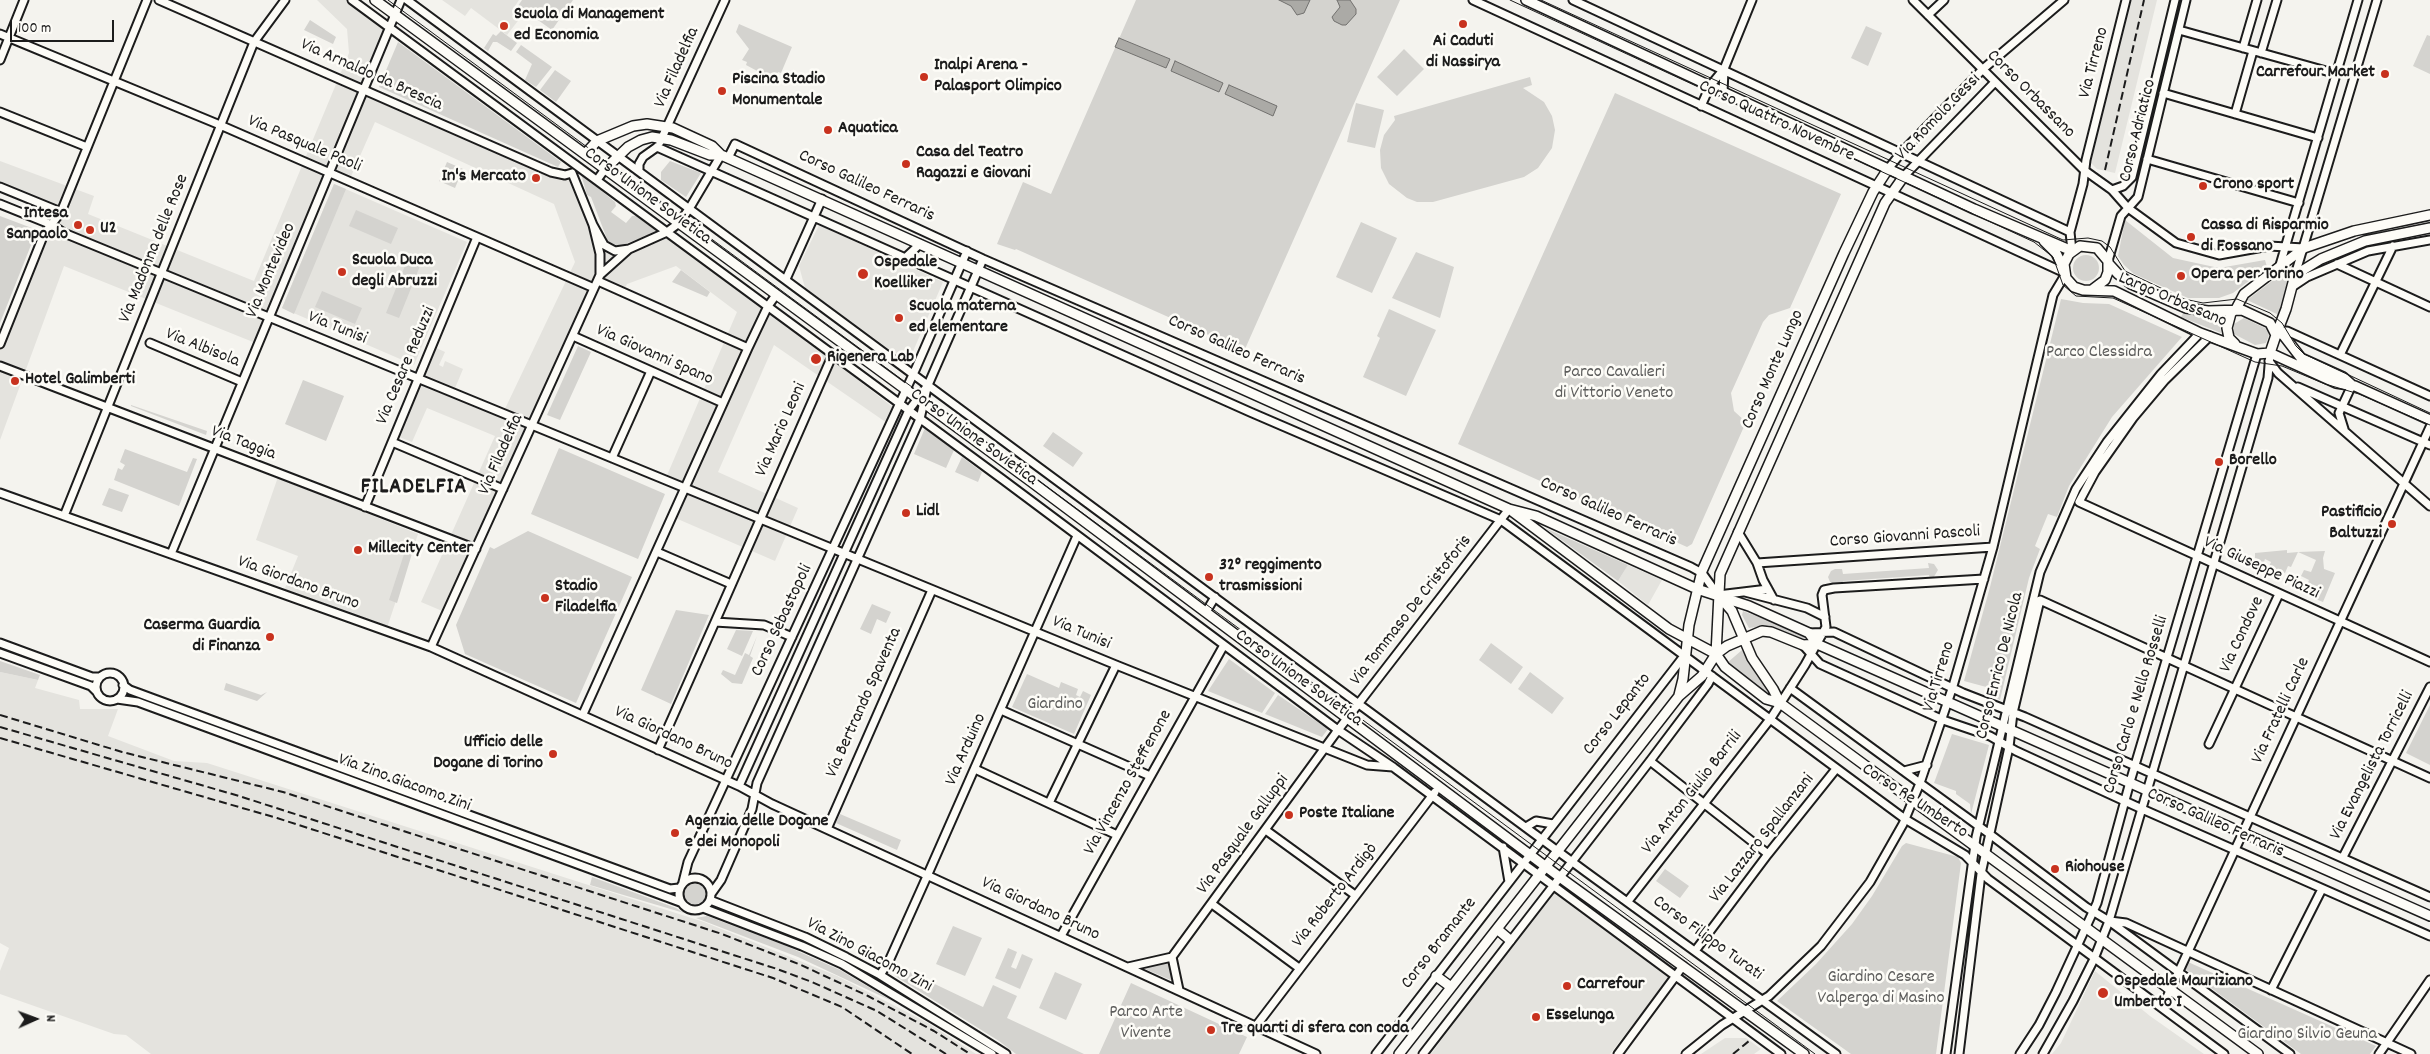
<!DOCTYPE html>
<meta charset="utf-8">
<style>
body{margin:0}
#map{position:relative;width:2430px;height:1054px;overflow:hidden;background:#f4f3ee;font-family:Dekko,sans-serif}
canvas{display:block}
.north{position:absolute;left:10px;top:994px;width:50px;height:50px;-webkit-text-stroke:4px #fdfcf7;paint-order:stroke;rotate:88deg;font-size:14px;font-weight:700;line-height:20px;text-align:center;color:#1c1c1c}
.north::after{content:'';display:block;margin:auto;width:18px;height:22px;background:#1c1c1c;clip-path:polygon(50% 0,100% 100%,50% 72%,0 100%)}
.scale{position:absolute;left:10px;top:20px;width:104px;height:22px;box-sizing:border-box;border:2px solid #1c1c1c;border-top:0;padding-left:6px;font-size:15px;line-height:18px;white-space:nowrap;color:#1c1c1c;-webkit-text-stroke:4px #fdfcf7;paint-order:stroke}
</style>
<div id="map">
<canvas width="2430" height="1054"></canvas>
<div class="north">N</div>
<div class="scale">100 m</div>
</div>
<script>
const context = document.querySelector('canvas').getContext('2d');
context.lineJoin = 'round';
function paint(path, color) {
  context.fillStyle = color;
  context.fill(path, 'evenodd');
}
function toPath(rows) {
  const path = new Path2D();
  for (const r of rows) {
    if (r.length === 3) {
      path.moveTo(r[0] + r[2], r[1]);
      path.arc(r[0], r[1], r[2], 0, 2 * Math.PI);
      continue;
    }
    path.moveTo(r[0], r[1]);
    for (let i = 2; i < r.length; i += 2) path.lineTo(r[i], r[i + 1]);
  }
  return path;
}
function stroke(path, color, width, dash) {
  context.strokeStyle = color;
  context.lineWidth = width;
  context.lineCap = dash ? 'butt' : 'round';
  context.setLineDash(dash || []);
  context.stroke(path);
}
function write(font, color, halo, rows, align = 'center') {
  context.font = font + ' Dekko,sans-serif';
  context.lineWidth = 5;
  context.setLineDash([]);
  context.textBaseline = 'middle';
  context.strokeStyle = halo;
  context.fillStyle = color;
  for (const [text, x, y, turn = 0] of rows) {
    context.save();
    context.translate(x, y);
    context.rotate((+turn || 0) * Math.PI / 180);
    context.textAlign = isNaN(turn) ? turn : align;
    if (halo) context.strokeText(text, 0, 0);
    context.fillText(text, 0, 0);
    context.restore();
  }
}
const built = toPath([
 [317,0,352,0,390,28,364,89,551,172,572,173,604,245,615,251,667,232,894,408,887,423,774,345,718,472,798,508,775,561,673,517,686,489,665,480,737,312,676,266,627,284,625,288,599,277,447,613,421,602,495,436,427,408,412,442,394,435,432,346,445,352,439,365,443,367,445,361,463,369,453,393,503,413,575,262,554,204,375,122,349,181,330,172,258,344,64,266,0,440,0,350,56,210,0,187,0,161,94,196,88,214,254,281,349,53,347,29],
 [442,0,519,0,515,6,524,13,507,35,471,8,465,16],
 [2129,0,2157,0,2115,173,2097,169,2090,162],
 [334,184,467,242,414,365,282,308],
 [819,225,943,282,908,363,805,288,799,266],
 [278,477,418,534,386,631,283,593,298,556,256,540],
 [1628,565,1662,580,1648,605,1618,581],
 [0,672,38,680,35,688,79,700,80,709,118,709,108,736,174,761,207,763,704,922,837,976,928,1023,976,1054,151,1054,126,1035,114,1034,0,994,0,971,9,948,0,943],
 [1552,891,1672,974,1610,1054,1431,1054],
 [2095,971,2150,1016,2204,1054,2052,1054,2061,1043],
 [1725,1038,1746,1038,1761,1049,1754,1054,1701,1054]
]);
const green = toPath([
 [522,0,573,0,552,30,518,6],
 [1136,0,1400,0,1245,349,1240,349,1016,249,1015,250,997,244,1023,182,1051,194],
 [310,20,336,37,333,44,304,30],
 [739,24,792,47,781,73,778,72,774,80,746,65,747,62,742,60,749,49,736,32],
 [1866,26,1882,33,1868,66,1851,58],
 [501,31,517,43,511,51,497,42,493,42,488,51,484,48,493,34,496,36],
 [2427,35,2430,36,2430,74,2413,66],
 [398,42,561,162,558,167,379,87],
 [521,45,552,67,536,87,525,80,532,64,516,52],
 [1404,49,1424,69,1397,96,1377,77],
 [555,70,571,81,556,102,540,90],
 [1530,77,1532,85,1523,88,1544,102,1552,116,1555,130,1552,148,1538,168,1524,177,1433,202,1417,202,1407,198,1389,184,1381,168,1380,150,1384,135,1395,120,1394,116],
 [1615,93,1841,194,1790,308,1769,315,1763,322,1731,393,1734,411,1746,422,1692,544,1687,547,1458,444],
 [1356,103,1384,110,1375,148,1347,142],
 [670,161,701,173,686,197,661,180,661,172],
 [447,162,463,169,455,188,439,181],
 [581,174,615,202,616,206,611,212,626,223,632,216,636,216,658,232,616,247,609,244,591,197,587,195],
 [334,184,346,189,294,314,282,308],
 [356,210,398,228,391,244,349,226],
 [0,216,37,230,0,323],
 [2125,220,2173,258,2219,268,2265,260,2267,267,2233,293,2219,298,2188,298,2134,274,2124,265,2118,256],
 [1361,222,1397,238,1372,293,1336,277],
 [1416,252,1454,267,1440,318,1392,298],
 [2086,268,13],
 [409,256,422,261,399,318,386,313],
 [2293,265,2294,267,2279,315,2247,300],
 [681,270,710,292,707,297,672,282],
 [322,291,362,308,355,324,315,307],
 [2061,299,2083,303,2109,304,2182,337,2112,417,2069,486,2057,517,2048,514,2035,546,2040,549,2029,578,2000,700,1988,693,1990,688,1964,681,1990,587],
 [1389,309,1436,330,1406,396,1363,377,1380,338,1377,336],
 [2183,313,2205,317,2224,314,2220,325,2221,333,2181,317],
 [2244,318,2267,329,2269,335,2266,343,2255,345,2234,334,2234,324],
 [578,346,591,352,560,420,547,415],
 [303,380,344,396,326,441,285,424],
 [131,405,207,431,206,435,131,406],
 [925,428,954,450,946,468,914,454],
 [1053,432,1083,453,1073,467,1043,446],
 [559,448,665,494,638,559,531,514],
 [125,449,187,472,193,458,197,459,179,506,114,480,118,468,122,470,125,465,120,462],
 [962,457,982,472,978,482,955,472],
 [109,488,129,495,122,512,102,505],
 [1545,528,1628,565,1618,581],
 [528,531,632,577,576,703,465,654,456,625,490,547,494,549],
 [407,545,414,547,397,603,389,600],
 [2287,550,2287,553,2298,552,2325,551,2323,558,2324,569,2335,573,2323,602,2313,598,2317,589,2307,585,2309,580,2301,576,2304,570,2311,572,2316,560,2298,552,2291,567,2288,566,2285,573,2272,568,2268,577,2265,576,2271,562,2265,559,2262,567,2257,565,2259,560,2255,558,2255,553],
 [1928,563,1934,564,1938,570,1932,580,1930,580,1929,575,1843,581,1843,586,1837,587,1830,582,1828,577,1831,571,1835,569,1842,569,1843,574,1929,568],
 [872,604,891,612,886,623,877,619,871,634,860,629],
 [676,610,709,615,671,704,641,690],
 [1743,611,1772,622,1811,639,1810,642,1769,625,1749,628,1742,615],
 [736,630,753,631,742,656,727,649],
 [757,636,750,656,753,658,742,684,732,683,721,674,723,670,735,675,745,653,749,655],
 [1491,643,1523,667,1511,684,1479,660],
 [1742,650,1757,676,1772,694,1771,696,1727,663],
 [1229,659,1275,693,1262,713,1208,691],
 [0,661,40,675,38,680,0,672],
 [1530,672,1564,698,1552,714,1518,689],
 [1027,674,1059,688,1061,682,1078,689,1076,695,1080,697,1083,691,1091,695,1074,734,1012,707],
 [226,683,261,695,267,692,257,701,224,690],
 [1278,695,1328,729,1322,737,1265,714],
 [2430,705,2430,765,2406,753],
 [1952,734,1989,745,1971,814,1970,804,1956,794,1956,791,1934,783],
 [840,814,901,840,897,850,836,823],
 [1906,843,1958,857,1961,863,1936,1054,1851,1054,1777,1001,1816,964,1852,924,1872,896,1902,846],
 [1665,869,1689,886,1680,898,1656,881],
 [592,877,676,908,684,913,590,885],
 [695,894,11],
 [707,916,784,945,840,970,894,1002,798,957,696,918],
 [953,926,982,938,965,976,936,964],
 [1008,948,1017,952,1011,967,1016,969,1022,954,1033,959,1020,989,995,978],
 [1169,961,1173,981,1145,969,1146,966],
 [2188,962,2376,1046,2370,1054,2301,1054,2185,969],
 [899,967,983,1007,993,985,1017,996,1007,1018,1084,1054,1016,1054,999,1041,895,976],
 [1055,972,1082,984,1066,1020,1039,1008],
 [1131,983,1247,1037,1239,1054,1099,1054]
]);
const water = toPath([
 [1279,0,1310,0,1304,13,1297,15,1291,6,1279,0],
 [1337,0,1350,0,1356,9,1356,14,1346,25,1342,25,1334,21,1332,17,1340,7,1337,0],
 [1119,38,1170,59,1166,68,1115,47,1119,38],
 [1175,61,1223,83,1219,92,1171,71,1175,61],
 [1229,85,1277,106,1273,116,1225,94,1229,85]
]);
const minor = toPath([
 [159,0,551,172,565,175,572,173],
 [352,0,1002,479,1338,730,1393,767,1781,1054],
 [407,0,1586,872,1836,1054],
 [1473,0,2065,273],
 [1573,0,2070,232],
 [1913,0,2084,170,2112,190,2128,208,2176,243,2219,255,2269,246,2304,248],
 [1928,15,1944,0],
 [2179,30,2337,74],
 [0,34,220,125,594,288],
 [2243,48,2257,0],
 [2261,53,2277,0],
 [0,60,24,0],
 [1723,93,1724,70],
 [2163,93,2318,138],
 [1701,106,1710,86,1724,69,1752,0],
 [0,112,87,147],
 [2235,114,2253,51],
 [660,142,725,0],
 [657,147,1250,412,1501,520,1905,819,1965,855,1988,879,2224,1054],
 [728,158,735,144,983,259,1691,567,1702,573,1718,595,1768,589],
 [2147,159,2299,203],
 [1888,169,1901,153,1983,69,2064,0],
 [639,171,639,164,643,157,657,147],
 [572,173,593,225,600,254,600,275],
 [1904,176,1995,82],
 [597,180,605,169],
 [0,187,61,212],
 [2112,190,2123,186,2132,177,2175,0],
 [0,204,52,225,64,233,1116,665,1367,765,1393,767],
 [593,225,604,245,615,251,629,249,667,232,679,223,689,209,721,155],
 [2072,251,2070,232,2083,184,2086,160,2126,0],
 [905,258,920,244],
 [2108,261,2121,216,2138,197,2186,0],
 [2337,264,2430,307],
 [2280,265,2358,0],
 [2295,275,2377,0],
 [786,279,822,199],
 [598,281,748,348],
 [2292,287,2307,277,2368,251,2430,240],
 [2278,331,2287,331,2430,396],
 [573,336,723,403],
 [2210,336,2165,380,2133,418,2095,472,2079,502,2430,662],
 [150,343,242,382],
 [0,344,44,234,61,212,147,0],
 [2340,355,2393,246],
 [2269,361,2278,373,2430,506],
 [0,366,476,549],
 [2298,387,2430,445],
 [2344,429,2339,413,2352,385],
 [392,442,503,489],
 [612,458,651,371],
 [0,493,431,647,739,786,772,804,1316,1054],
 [365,507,477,237],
 [64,516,254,42,285,0],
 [1738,532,1757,563,1763,580,1774,600],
 [657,552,731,584],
 [171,554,401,0],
 [1757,563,1993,547],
 [1745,592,1807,608,1825,617],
 [1206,612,1215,597],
 [715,622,833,354],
 [1809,633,1834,632,1963,693,2025,717,2430,897],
 [0,643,92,677,99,677],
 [1803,645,1820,664,1943,720,1990,736,2016,751,2142,809,2430,936],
 [431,647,600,275,629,249],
 [0,653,91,686,96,691],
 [110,687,14],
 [123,685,130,690,670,889,679,888],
 [1790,688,1995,838,2086,907,2109,921,2290,1054],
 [117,699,138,702,680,902],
 [1001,710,1150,776],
 [583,714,748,348,768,306,776,295],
 [2209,744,2279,594],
 [658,750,715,622,764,625,792,637],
 [1650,761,1768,854],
 [975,769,1117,835],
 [1904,771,1927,765],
 [739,786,909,410,928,385,983,259],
 [1049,803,1116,665],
 [1526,827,1536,821,1553,824],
 [827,829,932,590],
 [1267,831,1355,895],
 [1503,847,1509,882],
 [2343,857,2430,687],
 [695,894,16],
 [683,882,688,862,916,368,967,251],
 [711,894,721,880,752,809,757,783,920,419,927,388],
 [710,900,805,937,846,957,880,975,1006,1054],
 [1628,901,1771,718,1805,665,1826,627,1822,595,1824,590,1834,588,1984,579],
 [1212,904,1299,968],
 [703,908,802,946,842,964,992,1054],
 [2110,921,2126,923,2411,1054],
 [1061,936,1224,645],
 [1695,951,1768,854,1836,769],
 [1172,957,1179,990],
 [1128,967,1172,957,1335,734,1509,509],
 [880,975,889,961,924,883,1077,536],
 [2271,990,2322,889],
 [2162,1008,2430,427],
 [1256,1026,1435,792],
 [1376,1054,1684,656],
 [1423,1054,1650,761,1708,684,1712,676],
 [1618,1054,1683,966],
 [1686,1054,1722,1025,1769,996,1821,946,1870,882,1903,824,1920,783,1953,686,1993,547,2053,295,2065,275],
 [1946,1054,1976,837,2040,572,2076,489,2107,442,2161,374,2200,333],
 [1959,1054,1981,874,2009,747,2013,713,2040,600,2430,778],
 [2020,1054,2039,1025,2056,992,2097,903,2130,782,2257,354],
 [2043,1054,2073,1001,2094,959,2109,921,2268,378,2270,353],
 [2379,1054,2430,980]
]);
const major = toPath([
 [375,0,1029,480,1565,881,1804,1054],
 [1526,0,1974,209,2072,251],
 [585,154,597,141,633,126,647,124,673,128,712,146,721,155,728,158,1509,509,1536,516,1697,589,1749,606,1809,633,1817,644],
 [605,169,628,147,641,140,652,137,671,140,710,155,721,155],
 [1904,176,1885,203,1720,574,1716,654,1725,667,1766,699,1780,703,2258,1054],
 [2044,241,2056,253,2064,269],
 [2093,289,2105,280,2108,272,2108,261,2097,248,2080,246,2069,254,2064,264,2066,278,2074,287,2083,290,2114,291,2200,333,2257,354,2270,353,2276,335,2270,323,2242,310,2208,311,2186,308,2131,284,2118,274,2108,263],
 [2236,309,2244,294,2304,248,2354,231,2430,215],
 [2275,329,2284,336,2301,358,2343,377,2352,385],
 [2276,335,2286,309,2295,275,2321,259,2365,241,2430,228],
 [2235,344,2229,338,2227,328,2231,313,2236,309],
 [2270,353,2336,383,2355,386,2430,420],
 [1513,512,1669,629,1716,654],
 [1720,597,1732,611,1752,658,1773,689,1780,703],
 [1679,695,1683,679,1689,625,1702,571,1844,253,1873,192,1888,169],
 [1497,929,1510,940],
 [1436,976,1451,987],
 [1399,1054,1679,696,1702,676,1716,654,1727,646,1762,631,1771,632,1803,645,1817,644,2430,916]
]);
const tram = toPath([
 [388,0,1815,1054],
 [1510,0,2034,242,2053,257,2063,285,2076,296,2113,298,2255,362,2282,366,2325,384,2359,394,2430,425],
 [1541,0,2063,240,2088,238,2102,241,2110,247,2125,271,2184,299,2203,303,2237,299,2270,313,2282,323,2296,346,2304,354,2430,413]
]);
const rail = toPath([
 [2105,170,2144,0],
 [0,715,122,752,283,792,722,934,801,965,868,996,934,1031,970,1054],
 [0,727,239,796,777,969,812,982,877,1011,946,1054],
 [0,738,277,818,773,978,842,1007,912,1054],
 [1733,1054,1749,1041]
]);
const markers = [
 [1463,24,5,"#c8321e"],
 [504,26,5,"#c8321e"],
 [2385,74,5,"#c8321e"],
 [924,77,5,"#c8321e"],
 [722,91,5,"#c8321e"],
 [828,130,5,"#c8321e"],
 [906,164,5,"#c8321e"],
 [536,178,5,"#c8321e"],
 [2203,186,5,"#c8321e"],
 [78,225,5,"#c8321e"],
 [90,230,5,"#c8321e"],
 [2191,237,5,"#c8321e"],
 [342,272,5,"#c8321e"],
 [863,274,6,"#c8321e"],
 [2181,276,5,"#c8321e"],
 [899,318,5,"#c8321e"],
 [816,359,6,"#c8321e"],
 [15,381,5,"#c8321e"],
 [2219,462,5,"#c8321e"],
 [906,513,5,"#c8321e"],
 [2392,524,5,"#c8321e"],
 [358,550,5,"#c8321e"],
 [1209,577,5,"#c8321e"],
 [545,598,5,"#c8321e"],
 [270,637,5,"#c8321e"],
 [553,754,5,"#c8321e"],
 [1289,815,5,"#c8321e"],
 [675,833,5,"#c8321e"],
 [2055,869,5,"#c8321e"],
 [1567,986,5,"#c8321e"],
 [2103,993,6,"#c8321e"],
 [1536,1017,5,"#c8321e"],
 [1211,1030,5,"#c8321e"]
];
const poiNames = [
 ["Scuola di Management",514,16],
 ["ed Economia",514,37],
 ["Ai Caduti",1463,43,"center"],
 ["di Nassirya",1463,64,"center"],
 ["Inalpi Arena -",934,67],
 ["Palasport Olimpico",934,88],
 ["Carrefour Market",2375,74,"right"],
 ["Piscina Stadio",732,81],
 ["Monumentale",732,102],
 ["Aquatica",838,130],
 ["Casa del Teatro",916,154],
 ["Ragazzi e Giovani",916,175],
 ["In's Mercato",526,178,"right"],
 ["Crono sport",2213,186],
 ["Intesa",68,215,"right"],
 ["Sanpaolo",68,236,"right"],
 ["Cassa di Risparmio",2201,227],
 ["di Fossano",2201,248],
 ["U2",100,230],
 ["Scuola Duca",352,262],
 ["degli Abruzzi",352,283],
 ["Ospedale",874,264],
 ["Koelliker",874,285],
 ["Opera per Torino",2191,276],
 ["Scuola materna",909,308],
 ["ed elementare",909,329],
 ["Rigenera Lab",827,359],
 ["Hotel Galimberti",25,381],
 ["Borello",2229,462],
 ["Lidl",916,513],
 ["Pastificio",2382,514,"right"],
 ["Baltuzzi",2382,535,"right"],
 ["Millecity Center",368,550],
 ["32° reggimento",1219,567],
 ["trasmissioni",1219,588],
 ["Stadio",555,588],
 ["Filadelfia",555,609],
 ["Caserma Guardia",260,627,"right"],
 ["di Finanza",260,648,"right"],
 ["Ufficio delle",543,744,"right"],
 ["Dogane di Torino",543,765,"right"],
 ["Poste Italiane",1299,815],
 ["Agenzia delle Dogane",685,823],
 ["e dei Monopoli",685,844],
 ["Riohouse",2065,869],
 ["Ospedale Mauriziano",2114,983],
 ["Umberto I",2114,1004],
 ["Carrefour",1577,986],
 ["Esselunga",1546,1017],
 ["Tre quarti di sfera con coda",1221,1030]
];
const streetNames = [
 ["Via Tirreno",2095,63,-75],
 ["Via Filadelfia",678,68,-66],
 ["Via Arnaldo da Brescia",371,76,24],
 ["Corso Orbassano",2030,95,45],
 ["Via Romolo Gessi",1939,118,-46],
 ["Corso Quattro Novembre",1776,122,25],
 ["Corso Adriatico",2139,131,-76],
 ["Via Pasquale Paoli",304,145,23],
 ["Corso Galileo Ferraris",866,187,25],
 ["Corso Unione Sovietica",647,197,36],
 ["Via Madonna delle Rose",155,249,-68],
 ["Via Montevideo",272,271,-67],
 ["Largo Orbassano",2172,301,23],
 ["Via Tunisi",337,329,22],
 ["Via Albisola",202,349,22],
 ["Corso Galileo Ferraris",1236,351,24],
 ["Via Giovanni Spano",654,356,24],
 ["Via Cesare Reduzzi",407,366,-67],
 ["Corso Monte Lungo",1774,370,-66],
 ["Via Mario Leoni",782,430,-66],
 ["Corso Unione Sovietica",973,438,36],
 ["Via Taggia",243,444,21],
 ["Via Filadelfia",502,455,-66],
 ["Corso Galileo Ferraris",1608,513,24],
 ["Corso Giovanni Pascoli",1905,538,-4],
 ["Via Giuseppe Piazzi",2261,569,25],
 ["Via Giordano Bruno",298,584,20],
 ["Via Tommaso De Cristoforis",1412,611,-52],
 ["Corso Sebastopoli",783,621,-65],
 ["Via Tunisi",1081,634,23],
 ["Via Condove",2243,635,-65],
 ["Corso Enrico De Nicola",2001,666,-76],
 ["Via Tirreno",1940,677,-73],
 ["Corso Unione Sovietica",1298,679,36],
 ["Via Bertrando Spaventa",865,703,-66],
 ["Corso Carlo e Nello Rosselli",2137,705,-73],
 ["Via Fratelli Carle",2282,711,-65],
 ["Corso Lepanto",1618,715,-52],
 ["Via Giordano Bruno",673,739,25],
 ["Via Arduino",967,750,-66],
 ["Via Evangelista Torricelli",2373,766,-63],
 ["Via Vincenzo Steffenone",1129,783,-61],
 ["Via Zino Giacomo Zini",404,784,20],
 ["Via Anton Giulio Barrili",1693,793,-52],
 ["Corso Re Umberto",1914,802,33],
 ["Corso Galileo Ferraris",2215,824,24],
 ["Via Pasquale Galluppi",1244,835,-54],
 ["Via Lazzaro Spallanzani",1763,839,-52],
 ["Via Roberto Ardigò",1336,896,-52],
 ["Via Giordano Bruno",1040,910,25],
 ["Corso Filippo Turati",1707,939,36],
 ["Corso Bramante",1440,944,-52],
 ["Via Zino Giacomo Zini",869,956,28]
];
const parkNames = [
 ["Parco Clessidra",2099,354],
 ["Parco Cavalieri",1614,374],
 ["di Vittorio Veneto",1614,395],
 ["Giardino",1055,706],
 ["Giardino Cesare",1881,979],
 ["Valperga di Masino",1881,1000],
 ["Parco Arte",1146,1014],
 ["Vivente",1146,1035],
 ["Giardino Silvio Geuna",2307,1036]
];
const districtNames = [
 ["FILADELFIA",414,489]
];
paint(built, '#e4e3de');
paint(green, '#d4d3cf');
paint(water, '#abaaa6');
stroke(water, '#72716f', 1);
stroke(minor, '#1c1c1c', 11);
stroke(major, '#1c1c1c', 12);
stroke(minor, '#fdfcf7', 7);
stroke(major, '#fdfcf7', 9);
stroke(tram, '#1c1c1c', 1);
stroke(rail, '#1c1c1c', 2, [8, 4]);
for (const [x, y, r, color] of markers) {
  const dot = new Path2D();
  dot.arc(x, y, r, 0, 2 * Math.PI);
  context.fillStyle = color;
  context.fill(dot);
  stroke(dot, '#fdfcf7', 2);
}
write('bold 18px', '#1c1c1c', '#fdfcf7', poiNames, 'left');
write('18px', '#1c1c1c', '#fdfcf7', streetNames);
write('18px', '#5c5c5b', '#fdfcf7', parkNames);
context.letterSpacing = '1px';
write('bold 22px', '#1c1c1c', '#fdfcf7', districtNames);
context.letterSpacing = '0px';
</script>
